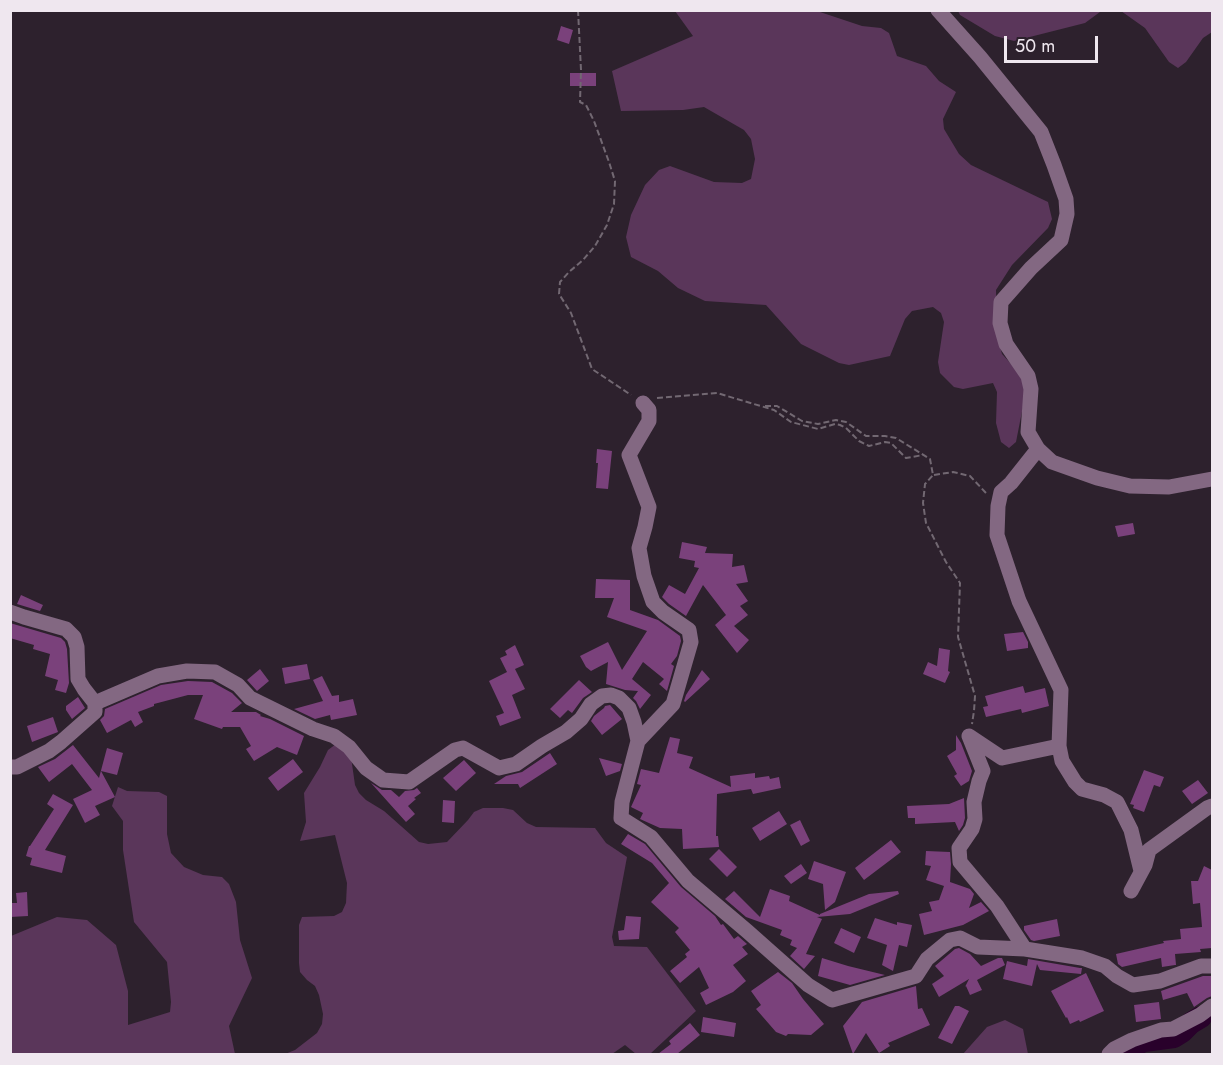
<!DOCTYPE html>
<style>
body{margin:0}
#map{position:relative;width:1223px;height:1065px;overflow:hidden;background:#2d212d;font-family:Jost,sans-serif}
canvas{display:block}
.frame{position:absolute;inset:0;border:12px solid #efe7ef;pointer-events:none}
.scale{position:absolute;left:1004px;top:36px;width:94px;height:27px;box-sizing:border-box;border:3px solid #efe7ef;border-top:0;padding-left:8px;font-size:18px;line-height:21px;white-space:nowrap;color:#efe7ef;-webkit-text-stroke:4px #2d212d;paint-order:stroke}
</style>
<div id="map">
<canvas width="1223" height="1065"></canvas>
<div class="frame"></div>
<div class="scale">50 m</div>
</div>
<script>
const context = document.querySelector('canvas').getContext('2d');
context.lineJoin = 'round';
function paint(path, color) {
  context.fillStyle = color;
  context.fill(path, 'evenodd');
}
function toPath(rows) {
  const path = new Path2D();
  for (const r of rows) {
    path.moveTo(r[0], r[1]);
    for (let i = 2; i < r.length; i += 2) path.lineTo(r[i], r[i + 1]);
  }
  return path;
}
function stroke(path, color, width, dash) {
  context.strokeStyle = color;
  context.lineWidth = width;
  context.lineCap = dash ? 'butt' : 'round';
  context.setLineDash(dash || []);
  context.stroke(path);
}
const green = toPath([
 [675,11,817,11,862,26,881,28,889,33,897,56,926,66,939,81,956,92,943,119,944,129,959,154,971,165,1048,202,1052,219,1048,228,1012,265,996,290,997,335,1002,354,1023,377,1027,386,1016,442,1009,448,1001,442,996,423,997,392,993,383,963,389,954,387,940,373,938,362,944,322,941,313,933,307,912,311,905,319,890,356,849,365,839,363,801,344,766,305,705,301,678,288,658,271,631,257,626,237,631,215,645,185,659,170,670,166,714,182,742,183,751,179,755,159,751,139,744,130,704,107,683,110,621,111,612,71,693,36],
 [958,11,1114,11,1100,12,1085,23,1014,41,995,36,960,15],
 [1121,11,1212,11,1212,32,1203,38,1186,62,1178,68,1169,62,1145,28],
 [336,744,351,757,355,785,359,793,366,800,384,811,419,842,428,844,447,842,468,820,474,812,483,808,503,808,513,810,527,823,536,827,595,828,606,843,627,857,612,937,614,946,647,947,696,1011,650,1054,636,1054,625,1045,612,1054,285,1054,295,1050,317,1033,322,1024,323,1014,319,995,315,986,307,980,300,972,299,963,299,925,302,917,334,916,342,912,346,903,347,883,335,835,300,841,306,822,304,793,320,767,328,750],
 [118,787,127,791,159,792,167,796,167,834,171,853,184,867,203,875,222,877,229,884,236,902,240,940,252,978,229,1026,235,1054,11,1054,11,936,57,917,87,920,116,945,128,991,128,1025,170,1012,171,1002,167,962,134,922,123,850,123,821,112,806],
 [1005,1020,1023,1029,1028,1054,963,1054,987,1027]
]);
const river = toPath([
 [1132,1047,1144,1041,1174,1037,1182,1032,1191,1023,1201,1017]
]);
const building = toPath([
 [561,26,573,30,569,44,557,40],
 [570,73,596,73,596,86,570,86],
 [597,449,612,451,608,489,596,488,598,463,596,463],
 [1133,523,1135,534,1118,537,1115,526],
 [682,542,707,547,705,553,733,554,732,567,744,565,748,582,736,584,748,601,740,606,748,615,734,626,749,640,737,653,715,625,726,615,703,585,686,616,669,604,662,597,669,585,685,594,699,568,694,567,695,561,679,558],
 [596,579,630,580,630,610,658,620,680,636,681,641,677,656,671,664,674,666,667,691,659,684,664,679,643,662,632,679,651,695,640,709,636,701,633,698,638,691,625,690,606,684,608,662,591,671,586,667,580,656,608,642,622,670,647,631,607,617,614,598,595,598],
 [21,595,43,605,40,611,17,604],
 [10,623,61,638,65,642,67,649,69,683,66,693,55,690,58,680,45,676,50,654,33,649,34,645,10,638],
 [1023,632,1028,642,1028,648,1007,651,1004,634],
 [515,645,524,665,515,669,525,689,512,695,521,718,500,726,496,716,504,713,489,681,507,672,500,658,507,655,505,651],
 [939,648,950,650,948,671,950,672,945,683,923,674,928,662,937,666],
 [307,664,310,679,285,684,282,668],
 [260,669,269,681,257,691,247,680],
 [702,670,710,679,685,702,684,701,686,695],
 [322,676,332,696,339,695,339,702,353,699,357,715,331,720,330,715,315,719,294,709,323,701,313,680],
 [579,680,592,692,583,698,572,713,568,710,560,718,550,709],
 [188,681,212,682,232,693,242,703,231,712,256,712,261,715,260,716,270,719,304,736,297,755,277,747,254,761,246,749,251,746,240,727,223,727,222,729,194,719,203,695,188,695,154,704,154,706,138,712,143,722,135,727,131,720,107,733,100,720,104,716,105,709,161,685],
 [1023,686,1025,693,1045,688,1049,706,1022,713,1021,709,986,717,983,707,988,706,985,696],
 [78,697,85,708,72,719,66,710,66,706],
 [610,705,622,719,602,735,591,721,594,716,604,708,605,706],
 [53,717,58,732,32,742,27,726],
 [956,735,961,743,972,771,969,781,961,786,954,776,957,774,947,756,956,750],
 [670,737,680,739,677,753,693,757,689,768,731,787,730,776,755,773,755,778,769,776,770,779,779,777,781,788,753,794,751,789,717,794,716,836,718,836,719,847,683,849,682,829,660,828,640,819,643,813,631,807,641,785,637,784,641,769,659,773],
 [73,745,99,778,107,748,123,753,117,775,101,771,115,797,95,806,100,815,85,823,73,799,92,790,72,764,49,782,38,767,55,759],
 [550,753,557,764,520,788,518,784,494,784,506,776,522,772],
 [599,758,622,764,620,771,606,776],
 [293,759,303,772,278,791,268,778],
 [464,760,476,773,456,791,443,778],
 [1144,770,1164,777,1160,787,1154,785,1144,812,1133,808,1134,805,1130,804],
 [1198,780,1208,793,1192,804,1182,791],
 [371,783,382,790,391,790,399,797,405,791,414,790,417,788,421,793,414,798,416,799,408,806,415,814,406,822],
 [53,794,73,805,45,850,66,856,62,873,30,865,32,858,26,856,29,846,30,846,54,809,47,804],
 [964,798,965,818,963,825,959,831,955,822,915,824,915,818,908,818,907,806,949,804],
 [443,800,455,801,454,823,442,822],
 [779,811,787,824,760,841,752,828],
 [800,820,810,841,801,846,790,825],
 [628,834,645,844,681,887,715,916,721,925,723,924,734,939,738,936,747,944,742,947,748,954,733,965,746,981,733,992,706,1005,700,993,709,988,699,967,680,983,670,971,687,957,685,954,690,950,675,932,679,928,651,902,669,883,652,863,621,844],
 [891,840,901,852,864,880,855,868],
 [719,849,737,867,727,877,709,859],
 [926,851,950,852,951,864,950,882,970,889,974,894,969,908,981,902,989,911,963,925,924,935,919,914,932,911,929,902,939,900,944,886,926,880,931,866,925,865],
 [814,861,846,872,835,902,825,910,823,884,808,879],
 [801,864,807,873,791,884,784,876],
 [1204,866,1212,870,1212,948,1200,949,1201,952,1175,954,1176,965,1175,965,1162,967,1161,958,1122,967,1118,964,1116,954,1164,943,1163,941,1181,939,1180,929,1202,927,1200,903,1193,904,1191,881,1198,881],
 [770,889,790,896,789,901,820,915,820,914,869,894,898,891,899,894,850,914,817,917,822,919,806,954,815,956,804,969,790,956,797,948,790,945,792,940,780,935,782,930,746,917,725,899,734,891,760,917],
 [27,892,28,916,10,917,10,903,17,903,16,893],
 [626,916,641,917,639,939,619,940,618,931,624,930],
 [875,918,897,925,897,922,912,925,907,947,899,945,893,971,882,965,887,945,867,938],
 [1057,919,1060,936,1034,941,1031,940,1024,930,1024,926],
 [841,928,861,937,854,953,834,943],
 [959,948,970,954,981,966,998,958,1002,958,1005,965,977,980,982,990,970,995,966,986,965,987,969,979,939,997,932,984,944,976,935,966,955,949],
 [822,958,848,966,885,975,850,985,818,976],
 [1028,959,1080,968,1082,968,1081,974,1040,970,1037,964,1032,986,1003,979,1007,961,1027,966],
 [778,972,792,983,803,999,824,1024,811,1035,788,1034,786,1036,776,1032,756,1009,761,1005,751,991],
 [1086,973,1104,1011,1080,1022,1079,1020,1070,1024,1067,1017,1066,1018,1051,991],
 [1203,976,1212,976,1212,996,1207,998,1194,1007,1187,993,1163,1000,1161,991],
 [916,986,918,1009,922,1008,930,1025,888,1043,890,1046,879,1053,866,1033,853,1054,843,1026,862,1002],
 [1159,1002,1161,1019,1136,1022,1134,1005],
 [955,1006,959,1006,969,1011,952,1044,938,1038],
 [703,1017,736,1023,734,1037,701,1032],
 [690,1023,700,1035,677,1054,658,1054,671,1044,669,1041]
]);
const path = toPath([
 [578,10,581,70,580,102,586,105,594,121,609,162,615,181,614,204,607,225,595,246,583,260,569,272,560,282,559,294,571,313,592,369,631,395],
 [657,398,717,393,774,410,791,422,818,429,835,424,840,425,846,428,859,441,869,446,885,442,891,443,906,458,923,455],
 [765,406,777,406,802,421,818,424,836,420,846,422,866,436,885,436,896,438,930,459,933,475,925,484,923,503,926,523,946,562,960,583,958,637,975,696,974,711,972,724],
 [934,475,953,472,970,476,986,493]
]);
const minor = toPath([
 [938,10,980,57,1041,132,1054,165,1066,199,1067,214,1061,240,1031,268,1001,302,1000,323,1006,344,1028,376,1031,389,1028,432,1038,449,1052,462,1097,478,1130,486,1169,487,1212,479],
 [10,612,24,617,66,629,74,637,77,647,78,679,84,689,95,703,95,712,61,742,49,751,17,767,10,767],
 [95,703,158,676,187,671,215,672,238,685,250,698,313,729,334,736,349,747,366,768,383,780,409,782,455,750,463,748,499,768,516,764,542,746,566,732,581,719,591,704,602,696,611,695,619,698,629,708,634,722,638,741,622,802,621,818,651,837,688,881,747,931,808,985,832,1000,916,976,927,959,950,940,960,938,978,947,1025,949,1082,958,1105,966,1117,976,1133,985,1160,981,1201,966,1212,966],
 [638,741,673,704,691,642,689,630,663,612,653,602,644,576,639,548,645,527,649,507,629,455,649,421,649,410,643,403],
 [1059,746,1062,761,1075,782,1082,789,1104,795,1117,802,1131,830,1141,871],
 [1131,891,1145,865,1149,850,1207,808,1212,806],
 [1025,949,997,906,960,862,959,848,972,829,975,819,974,802,979,781,983,771,969,736,1002,758,1059,746,1061,690,1019,601,997,535,998,506,1001,492,1011,483,1038,449],
 [1109,1054,1114,1049,1132,1040,1161,1030,1173,1029,1200,1015,1212,1006]
]);
paint(green, '#5a365a');
stroke(river, '#29012b', 22);
paint(building, '#7a417b');
stroke(path, '#726872', 2, [6, 3]);
stroke(minor, '#836882', 15);
</script>
